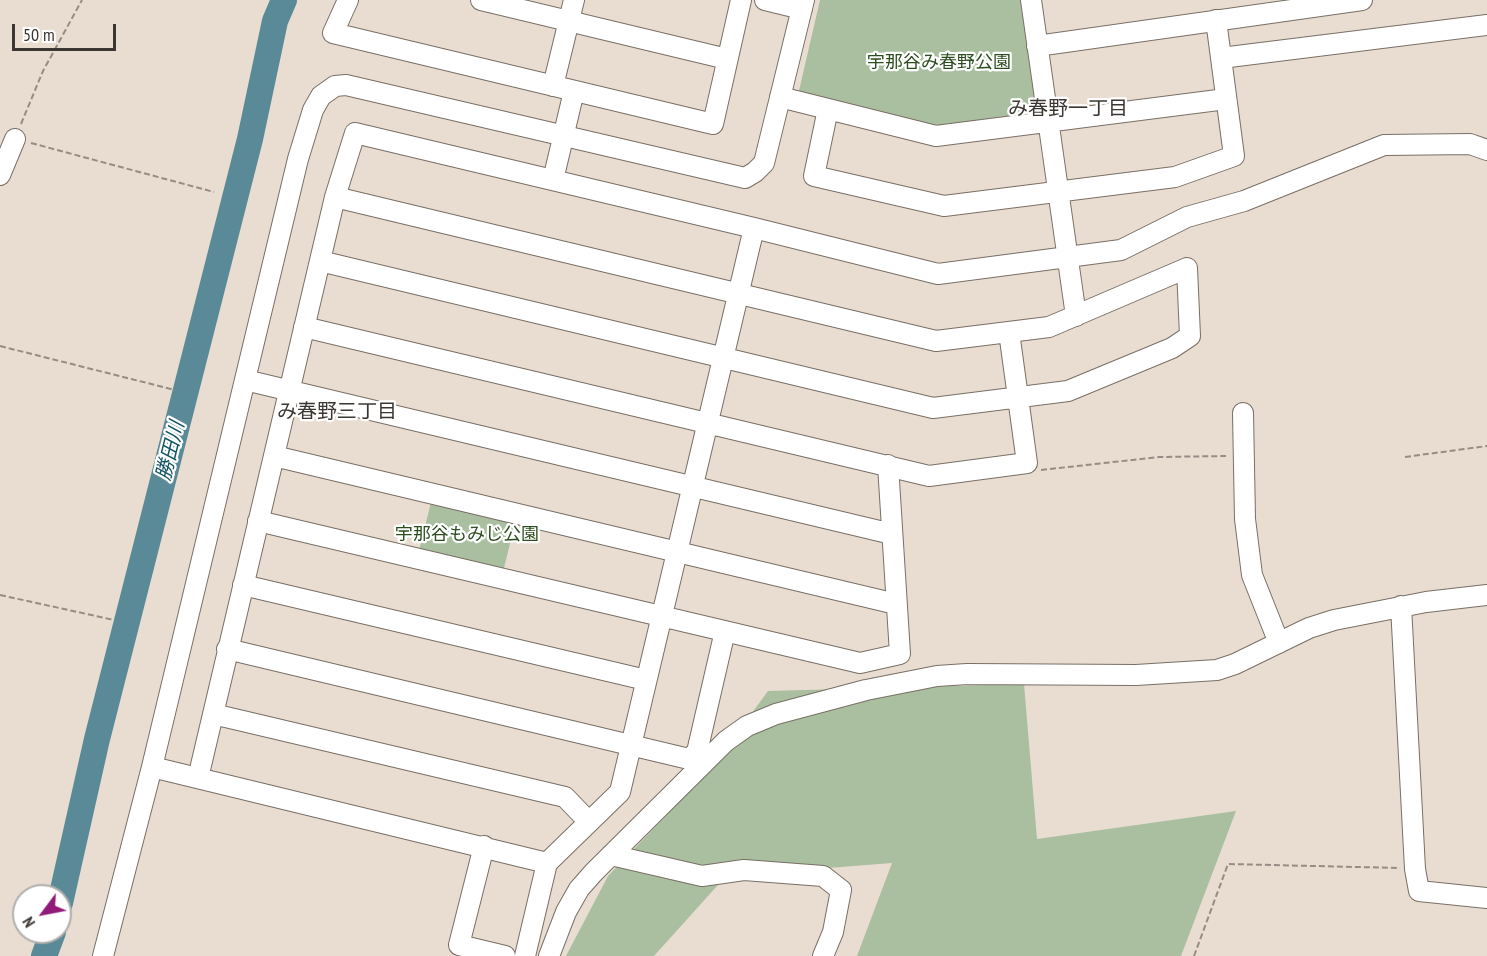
<!DOCTYPE html>
<meta charset="utf-8">
<style>
body{margin:0}
#map{position:relative;width:1487px;height:956px;overflow:hidden;background:#e9ddd2;font-family:"PT Sans Narrow",sans-serif}
canvas{display:block}
.north{position:absolute;left:12px;top:884px;width:60px;height:60px;box-sizing:border-box;background:#fff;border:2px solid #b1afad;border-radius:50%;rotate:238deg;font-size:16px;font-weight:700;line-height:24px;text-align:center;color:#3b3631}
.north::after{content:'';display:block;margin:auto;width:21px;height:27px;background:#921a78;clip-path:polygon(50% 0,100% 100%,50% 72%,0 100%)}
.scale{position:absolute;left:12px;top:24px;width:104px;height:27px;box-sizing:border-box;border:3px solid #3b3631;border-top:0;padding-left:8px;font-size:18px;line-height:21px;white-space:nowrap;color:#3b3631;-webkit-text-stroke:4px #fff;paint-order:stroke}
</style>
<div id="map">
<canvas width="1487" height="956"></canvas>
<div class="north">N</div>
<div class="scale">50 m</div>
</div>
<script>
const context = document.querySelector('canvas').getContext('2d');
context.lineJoin = 'round';
function paint(path, color) {
  context.fillStyle = color;
  context.fill(path, 'evenodd');
}
function toPath(rows) {
  const path = new Path2D();
  for (const r of rows) {
    path.moveTo(r[0], r[1]);
    for (let i = 2; i < r.length; i += 2) path.lineTo(r[i], r[i + 1]);
  }
  return path;
}
function stroke(path, color, width, dash) {
  context.strokeStyle = color;
  context.lineWidth = width;
  context.lineCap = dash ? 'butt' : 'round';
  context.setLineDash(dash || []);
  context.stroke(path);
}
function write(font, color, halo, rows, align = 'center') {
  context.font = font + ' "PT Sans Narrow","Noto Sans JP",sans-serif';
  context.lineWidth = 4.5;
  context.setLineDash([]);
  context.textBaseline = 'middle';
  context.strokeStyle = halo;
  context.fillStyle = color;
  for (const [text, x, y, turn = 0] of rows) {
    context.save();
    context.translate(x, y);
    context.rotate((+turn || 0) * Math.PI / 180);
    context.textAlign = isNaN(turn) ? turn : align;
    if (halo) context.strokeText(text, 0, 0);
    context.fillText(text, 0, 0);
    context.restore();
  }
}
const green = toPath([
 [820,0,1025,0,1040,112,938,128,798,95],
 [432,498,516,519,503,572,419,551],
 [1024,684,1037,839,1236,811,1181,956,857,956,892,863,726,876,654,956,566,956,608,876,711,769,768,691]
]);
const river = toPath([
 [60,903,97,739,250,139,275,21,284,0],
 [44,956,53,932]
]);
const path = toPath([
 [21,124,43,71,82,0],
 [31,143,214,192],
 [0,346,175,390],
 [1405,457,1487,446],
 [1041,470,1159,457,1226,456],
 [0,595,114,620],
 [1194,956,1228,864,1400,868]
]);
const minor = toPath([
 [348,0,333,33,713,124,741,0],
 [481,0,727,59],
 [765,0,802,9],
 [1031,0,1076,316],
 [1037,46,1362,0],
 [1221,58,1487,25],
 [553,86,574,0],
 [780,97,936,136,1226,99],
 [828,109,814,176,944,206,1175,177,1234,156,1216,20],
 [0,175,15,139],
 [553,180,574,91],
 [320,261,933,408,1068,391,1172,348,1190,336,1187,268,1049,327,936,341,335,197],
 [304,327,929,476,1027,463,1009,332],
 [245,380,892,534],
 [1243,413,1245,519,1252,575,1279,643],
 [274,456,896,604],
 [258,521,860,663,900,654,888,465],
 [243,585,646,680],
 [1401,606,1415,869,1419,891,1487,898],
 [227,649,689,759,697,752,725,631],
 [213,714,565,797,589,822],
 [152,767,547,863],
 [198,778,335,197,355,133,754,228,938,274,1121,250,1187,217,1244,201,1384,145,1470,144,1487,150],
 [484,846,459,945,505,956],
 [611,855,702,876,744,870,823,876,841,890,833,932,823,956],
 [103,956,152,767,298,159,313,110,321,96,335,86,346,85,745,178,755,172,764,163,804,0],
 [525,956,547,863,620,792,754,228],
 [549,956,566,912,579,889,594,872,726,741,747,726,776,714,866,690,937,676,967,674,1136,675,1217,670,1235,664,1309,628,1334,620,1426,602,1487,595]
]);
const parkNames = [
 ["宇那谷み春野公園",939,63],
 ["宇那谷もみじ公園",467,535]
];
const neighbourhoodNames = [
 ["み春野一丁目",1068,109],
 ["み春野三丁目",337,412]
];
const waterNames = [
 ["勝田川",171,451,-76]
];
paint(green, '#a9bfa0');
stroke(river, '#5a8a97', 26);
stroke(minor, '#796f65', 22);
stroke(path, '#958c84', 2, [6, 3]);
stroke(minor, '#fff', 20);
write('18px', '#2b4d1d', '#fff', parkNames);
write('20px', '#3b3631', '#fff', neighbourhoodNames);
write('italic 20px', '#105564', '#fff', waterNames);
</script>
